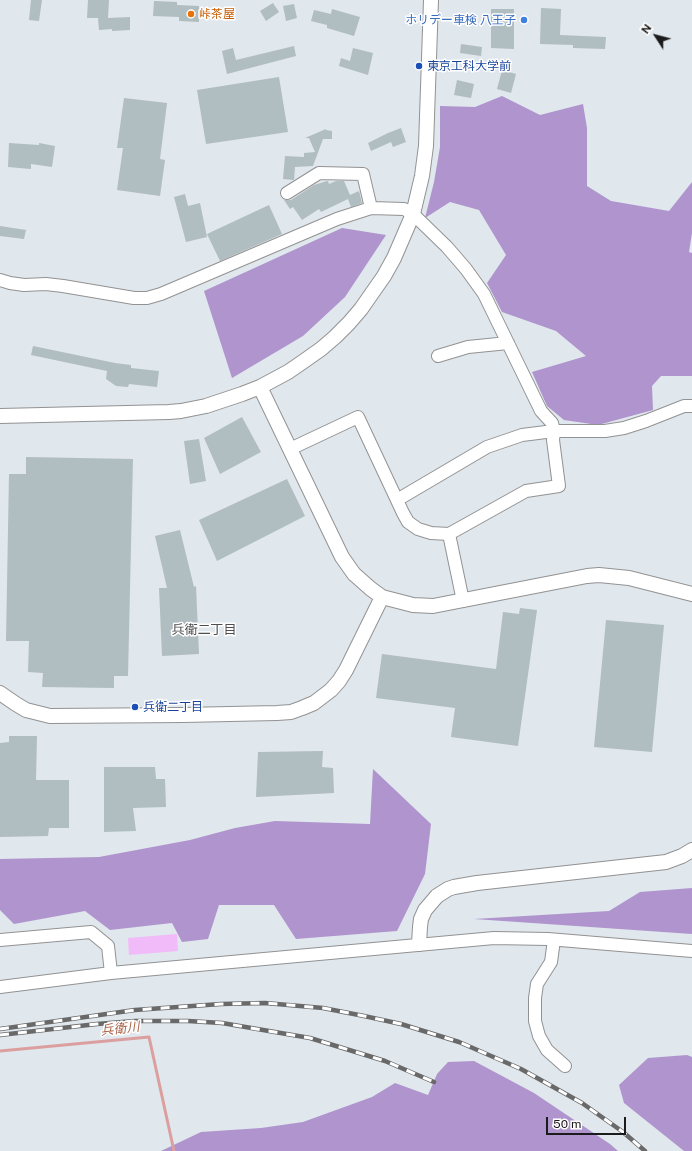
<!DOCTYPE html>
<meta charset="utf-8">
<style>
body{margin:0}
#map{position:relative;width:692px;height:1151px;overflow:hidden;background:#e0e7ed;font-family:"Public Sans",sans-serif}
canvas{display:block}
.north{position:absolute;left:636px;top:16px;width:40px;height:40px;-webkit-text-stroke:3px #fff;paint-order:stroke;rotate:306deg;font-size:11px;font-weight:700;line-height:16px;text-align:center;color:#1b1b1b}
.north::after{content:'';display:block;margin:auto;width:14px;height:18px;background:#1b1b1b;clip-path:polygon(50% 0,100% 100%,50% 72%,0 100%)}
.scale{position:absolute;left:546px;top:1117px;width:80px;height:18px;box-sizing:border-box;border:2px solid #1b1b1b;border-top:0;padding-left:5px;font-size:12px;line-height:14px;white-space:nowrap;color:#1b1b1b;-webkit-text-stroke:3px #fff;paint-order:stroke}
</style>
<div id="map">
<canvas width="692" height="1151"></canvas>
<div class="north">N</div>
<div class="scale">50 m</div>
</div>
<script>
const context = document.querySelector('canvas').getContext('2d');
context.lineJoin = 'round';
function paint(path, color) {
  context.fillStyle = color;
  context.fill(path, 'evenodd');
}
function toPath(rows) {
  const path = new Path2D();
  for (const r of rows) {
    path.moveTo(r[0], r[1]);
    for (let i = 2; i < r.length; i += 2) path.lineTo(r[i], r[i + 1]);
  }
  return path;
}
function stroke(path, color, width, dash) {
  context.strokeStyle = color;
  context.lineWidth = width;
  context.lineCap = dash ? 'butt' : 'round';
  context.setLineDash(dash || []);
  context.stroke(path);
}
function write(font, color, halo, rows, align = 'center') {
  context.font = font + ' "Public Sans","Noto Sans JP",sans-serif';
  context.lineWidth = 3;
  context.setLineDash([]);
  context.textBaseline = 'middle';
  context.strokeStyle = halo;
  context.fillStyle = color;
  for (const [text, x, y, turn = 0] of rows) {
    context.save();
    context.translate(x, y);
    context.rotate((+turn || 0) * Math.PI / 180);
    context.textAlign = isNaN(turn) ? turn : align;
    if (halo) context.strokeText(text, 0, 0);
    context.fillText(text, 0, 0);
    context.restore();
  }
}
const forest = toPath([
 [502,96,540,115,583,104,587,128,587,186,611,201,669,211,692,182,692,233,689,252,692,253,692,376,661,376,652,386,653,410,598,425,564,420,547,406,532,372,586,356,556,331,502,312,487,283,506,255,479,210,450,202,425,218,434,182,440,147,440,106,475,107],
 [342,228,386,235,345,297,303,336,232,378,204,291],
 [373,769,431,824,425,874,397,931,296,939,274,905,219,905,208,939,182,942,172,923,110,930,85,911,14,924,0,910,0,859,99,857,190,840,235,828,275,821,370,824],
 [692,888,692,934,474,919,609,911,640,892],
 [687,1055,692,1057,692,1151,684,1151,624,1103,619,1085,648,1058],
 [474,1061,534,1093,610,1144,618,1151,161,1151,201,1132,261,1128,303,1122,372,1097,395,1083,428,1095,437,1074,448,1062]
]);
const park = toPath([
 [177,934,178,951,129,955,128,938]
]);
const stream = toPath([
 [0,1051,149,1037,174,1151]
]);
const building = toPath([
 [31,0,42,0,39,21,29,20],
 [88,0,109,0,108,18,130,17,130,30,112,31,112,29,99,30,98,18,87,18],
 [154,1,177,2,177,5,199,6,199,22,179,21,179,17,153,16],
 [273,3,279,12,266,21,260,11],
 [294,4,297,18,286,21,283,6],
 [541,8,561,9,560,35,606,37,605,49,573,48,573,45,540,44],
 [332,9,360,17,354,36,327,28,327,25,311,21,314,10,331,14],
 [491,9,514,9,514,49,491,48],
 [461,44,482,47,481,56,460,53],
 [294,46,296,56,227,74,222,51,233,48,236,60],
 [353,48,373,53,368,75,339,66,341,58,350,61],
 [502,70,516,74,511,93,497,89],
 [279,77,288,132,206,144,197,90],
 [457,80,474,84,471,98,454,95],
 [124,98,167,103,160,159,165,160,160,196,117,190,123,148,117,148],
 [401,128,406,142,393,147,391,142,371,151,368,143,388,133],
 [326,129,326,130,332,131,332,139,323,139,313,166,295,167,294,180,283,179,285,156,304,157,304,153,315,152,309,138,305,138],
 [9,143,39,145,39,143,55,146,52,167,31,164,31,169,8,167],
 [327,181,328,181,329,184,336,181,344,181,350,195,359,191,362,203,351,207,348,199,321,212,319,209,302,220,293,207,290,209,284,200,291,200,314,185],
 [185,194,188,206,200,203,207,237,186,242,174,197],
 [269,205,282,234,220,261,207,234],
 [0,226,26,230,24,239,0,236],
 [33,346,115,363,131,365,131,368,159,371,157,387,129,384,128,387,116,386,106,379,107,371,31,355],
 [242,417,261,452,220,474,204,438],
 [199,439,206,481,190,484,184,441],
 [26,457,133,459,128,676,114,676,114,688,42,687,43,673,28,672,29,641,6,641,9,474,26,474],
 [287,479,305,516,217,561,199,520],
 [180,530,194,587,196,586,199,654,162,656,159,588,167,588,155,536],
 [520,608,537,610,518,746,451,737,455,708,376,698,382,654,496,669,503,612,519,614],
 [606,620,664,625,652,752,594,747],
 [9,736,37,736,36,780,69,780,69,828,49,828,48,836,0,837,0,743,9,742],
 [323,751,322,767,333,768,334,793,256,797,258,752],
 [104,767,155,767,156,779,165,779,166,807,133,808,136,831,104,832]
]);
const minor = toPath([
 [287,193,319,173,363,174,371,208],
 [0,280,10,283,24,285,46,284,63,286,134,298,147,298,161,294,337,219,371,208,404,209,413,214,447,247,466,269,484,294,541,411,552,423,554,431,553,440,559,486,526,491,449,534,431,533,418,529,408,522,403,513,358,417,290,449],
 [438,356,468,347,508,343],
 [397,500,487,447,522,435,554,431,605,431,624,428,646,421,684,406,692,406],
 [449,534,463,601],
 [0,940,91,932,108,946,111,973],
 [554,940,551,962,537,984,535,998,535,1021,539,1036,547,1050,565,1066],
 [0,987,111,973,494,938,548,939,692,951]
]);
const tertiary = toPath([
 [260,387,342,557,354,574,371,589,382,597,413,605,433,606,587,576,599,575,629,578,692,594],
 [0,416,169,412,181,411,206,406,242,394,260,387,288,372,304,361,321,349,335,337,349,323,361,309,384,276,394,258,413,214,422,176,426,146,431,0],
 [0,693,16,704,26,710,50,716,183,715,277,713,291,712,302,708,314,703,331,690,339,681,346,670,382,597],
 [419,944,420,927,421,919,425,910,437,896,448,889,454,887,477,883,666,862,682,856,692,850]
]);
const rail = toPath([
 [0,1029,135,1010,221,1004,265,1003,323,1008,364,1016,401,1024,459,1042,521,1069,582,1103,623,1132,645,1151],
 [0,1035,97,1024,135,1021,188,1021,222,1023,310,1038,385,1061,434,1082]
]);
const markers = [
 [191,14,4,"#e8710a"],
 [524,20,4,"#3f7fe0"],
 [419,66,4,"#1a4fb4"],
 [135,707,4,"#1a4fb4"]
];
const foodNames = [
 ["峠茶屋",199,14]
];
const shopNames = [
 ["ホリデー車検 八王子",516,20]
];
const transitNames = [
 ["東京工科大学前",427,66],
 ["兵衛二丁目",143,707]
];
const neighbourhoodNames = [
 ["兵衛二丁目",204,630]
];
const waterNames = [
 ["兵衛川",120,1029,-6]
];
paint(forest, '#af94cd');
paint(park, '#f1baf9');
stroke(stream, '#dc9f9f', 3);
paint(building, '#b0bdc1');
stroke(minor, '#929292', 14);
stroke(tertiary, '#929292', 16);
stroke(minor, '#fff', 12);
stroke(tertiary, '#fff', 14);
stroke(rail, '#696969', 4.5);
stroke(rail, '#fff', 3, [9]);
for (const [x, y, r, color] of markers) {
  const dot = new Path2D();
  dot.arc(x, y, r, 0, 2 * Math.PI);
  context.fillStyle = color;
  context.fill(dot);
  stroke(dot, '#fff', 1.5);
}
write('12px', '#c56008', '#fff', foodNames, 'left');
write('12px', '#366cbe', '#fff', shopNames, 'right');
write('12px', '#164399', '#fff', transitNames, 'left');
write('13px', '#4e4e4e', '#fff', neighbourhoodNames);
write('italic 13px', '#aa6347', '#fff', waterNames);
</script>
